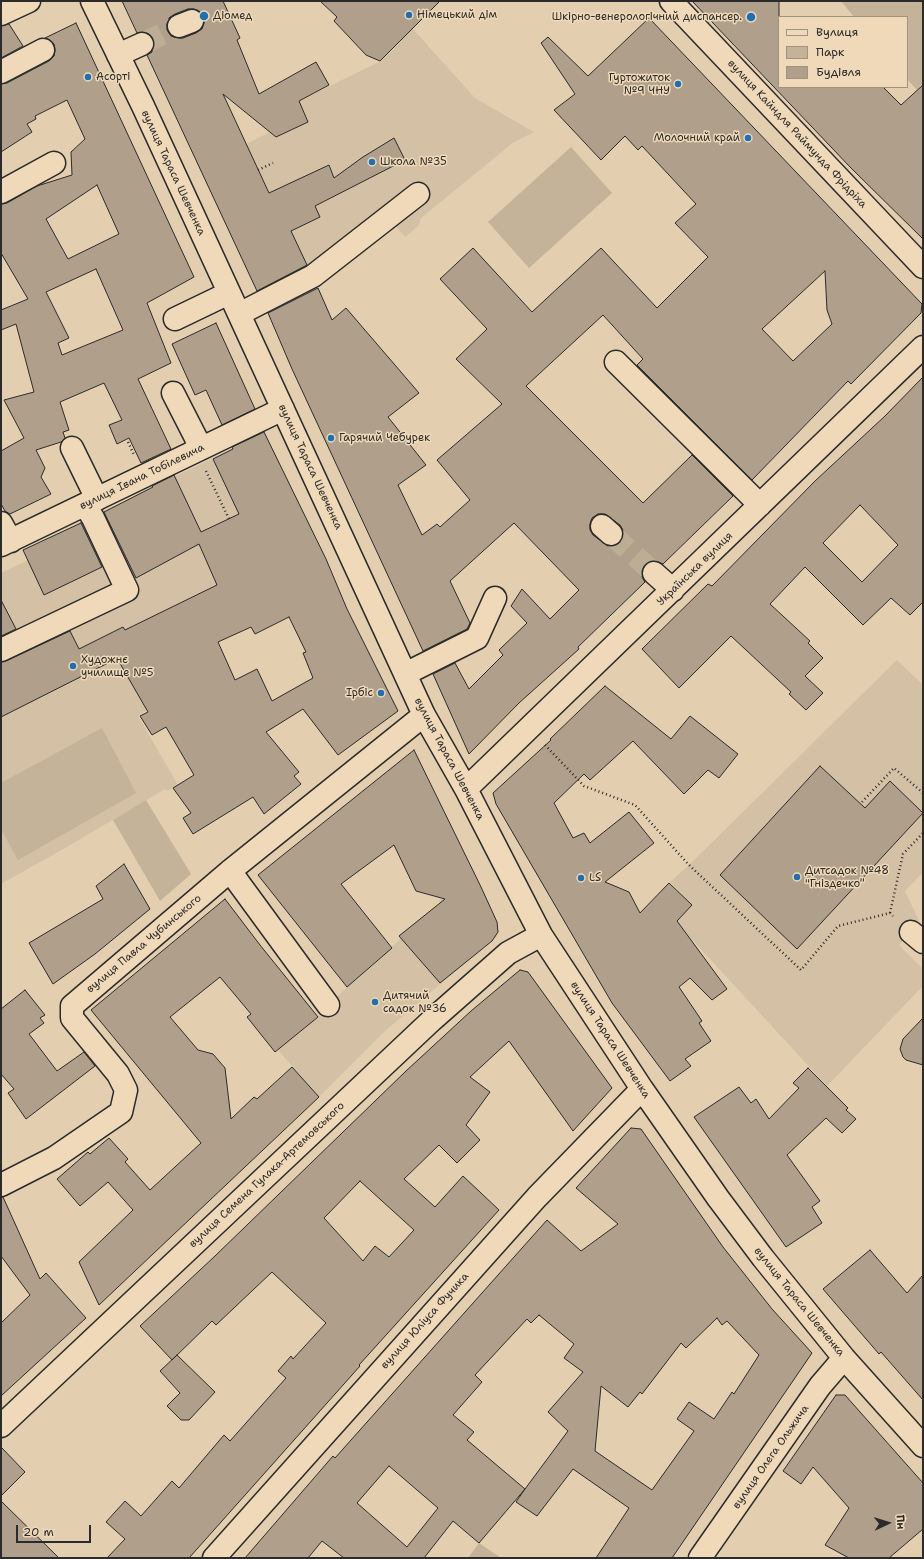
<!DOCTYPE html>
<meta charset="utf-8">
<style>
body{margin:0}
#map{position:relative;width:924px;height:1559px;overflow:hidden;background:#e3ceb0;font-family:"Shantell Sans",sans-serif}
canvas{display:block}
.frame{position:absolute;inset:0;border:2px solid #2b2b2b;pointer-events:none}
.legend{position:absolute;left:778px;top:16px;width:130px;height:72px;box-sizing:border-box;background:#efd9b8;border:1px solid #a19380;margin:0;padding:5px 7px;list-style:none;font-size:12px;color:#2b2b2b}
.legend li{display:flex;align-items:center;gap:8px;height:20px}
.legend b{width:20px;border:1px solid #a19380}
.north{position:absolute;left:868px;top:1503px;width:40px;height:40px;-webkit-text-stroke:3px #efd9b8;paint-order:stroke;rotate:86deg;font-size:11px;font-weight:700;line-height:16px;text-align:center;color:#2b2b2b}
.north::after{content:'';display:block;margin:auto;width:14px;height:18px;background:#2b2b2b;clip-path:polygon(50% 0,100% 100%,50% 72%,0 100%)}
.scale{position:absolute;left:16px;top:1525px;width:75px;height:18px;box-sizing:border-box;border:2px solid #2b2b2b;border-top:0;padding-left:5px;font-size:12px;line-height:14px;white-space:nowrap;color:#2b2b2b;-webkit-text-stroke:3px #efd9b8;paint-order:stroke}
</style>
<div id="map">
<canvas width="924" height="1559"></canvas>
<div class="frame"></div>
<ul class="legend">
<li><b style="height:5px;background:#efd9b8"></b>Вулиця</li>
<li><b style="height:11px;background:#c4b399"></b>Парк</li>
<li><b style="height:11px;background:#b0a08b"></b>Будівля</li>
</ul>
<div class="north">Пн</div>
<div class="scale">20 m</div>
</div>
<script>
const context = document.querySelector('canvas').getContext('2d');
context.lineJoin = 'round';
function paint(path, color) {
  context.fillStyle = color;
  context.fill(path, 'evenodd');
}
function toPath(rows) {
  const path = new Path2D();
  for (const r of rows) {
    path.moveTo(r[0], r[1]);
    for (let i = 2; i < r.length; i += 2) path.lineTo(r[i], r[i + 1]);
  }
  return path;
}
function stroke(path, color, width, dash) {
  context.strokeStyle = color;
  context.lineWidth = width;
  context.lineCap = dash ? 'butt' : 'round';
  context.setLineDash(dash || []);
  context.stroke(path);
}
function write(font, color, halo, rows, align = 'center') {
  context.font = font + ' "Shantell Sans",sans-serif';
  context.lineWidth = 3;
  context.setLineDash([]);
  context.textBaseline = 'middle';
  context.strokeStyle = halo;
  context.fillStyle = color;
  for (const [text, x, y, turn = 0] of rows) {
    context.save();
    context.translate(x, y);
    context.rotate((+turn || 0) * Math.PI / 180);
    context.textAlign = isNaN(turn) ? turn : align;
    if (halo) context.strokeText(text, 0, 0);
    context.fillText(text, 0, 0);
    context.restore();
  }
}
const built = toPath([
 [412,28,475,98,534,132,514,142,421,218,418,226,405,237,396,226,296,296,268,313,228,228,299,180,269,193,246,144,270,132,276,137,307,122,299,101,381,61,394,49],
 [265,433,326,559,136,691,147,710,138,716,178,785,167,791,165,789,65,848,1,884,1,573,28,560,23,550],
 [897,660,923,685,923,872,905,891,920,923,899,945,923,969,923,986,827,1086,673,919,689,902,670,882,689,865],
 [477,880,497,922,498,926,497,936,385,1031,319,1097,278,1050,318,1017,347,987,380,959,401,938,399,935,440,903,439,900]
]);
const green = toPath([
 [841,1,923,1,923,84,917,90,907,79,907,17,854,17],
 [571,147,612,193,529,268,488,222],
 [102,728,136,793,18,860,1,829,1,783],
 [146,800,191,874,160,901,113,820],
 [479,1543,501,1558,468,1558]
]);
const building = toPath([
 [122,1,223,1,240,38,237,40,259,94,316,62,329,85,299,101,308,122,276,137,223,94,269,193,329,165,334,178,363,157,394,138,405,160,315,206,320,217,291,231,307,265,257,291,147,55,152,52,154,46,153,38,149,34,144,32,137,33,122,1],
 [188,9,194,9,200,12,204,17,204,23,202,29,196,33,183,38,177,38,171,36,167,30,167,24,169,18,175,14,188,9],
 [320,1,440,1,380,61,366,55,334,21,337,17,320,1],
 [692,1,779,1,779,87,883,87,901,105,923,85,923,239,851,168,692,1],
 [649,18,922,304,921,313,851,384,848,381,752,480,637,365,643,359,603,315,526,386,643,503,692,455,733,496,663,564,656,561,650,561,645,564,642,571,642,577,645,582,578,647,579,649,519,703,469,754,433,674,455,663,469,689,503,655,499,650,527,623,511,606,522,589,550,619,579,590,514,523,450,581,470,623,467,629,423,651,292,369,268,313,318,288,332,320,346,308,419,393,388,417,426,465,398,485,422,535,437,524,440,527,470,500,437,460,502,404,456,359,487,329,440,279,473,248,532,312,601,248,657,308,708,257,675,223,696,204,642,146,638,150,625,136,601,160,554,110,575,94,541,43,548,37,588,76,649,18],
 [825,271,827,310,832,324,793,361,762,329,825,271],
 [598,514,605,514,620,525,623,530,623,536,620,543,615,546,608,546,593,535,590,530,590,524,592,518,598,514],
 [76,23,194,277,147,303,171,363,138,379,171,449,141,463,129,438,117,444,109,425,122,420,104,383,60,402,69,430,63,432,65,438,61,442,36,450,45,468,41,477,51,494,10,514,5,511,1,504,1,451,24,438,4,400,34,392,16,324,1,330,1,310,28,299,1,253,1,204,7,203,37,186,72,175,71,152,85,139,67,100,35,116,36,119,27,124,32,132,1,152,1,84,7,83,49,61,54,56,55,50,54,44,50,40,45,38,76,23],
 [97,185,119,234,68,259,46,219,97,185],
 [96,269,123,330,62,355,58,343,69,338,46,292,96,269],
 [9,24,23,46,1,58,1,26,9,24],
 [216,323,255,409,222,425,206,390,195,395,172,344,216,323],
 [923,377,923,602,910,615,891,598,863,625,805,567,770,604,810,641,808,643,823,658,805,676,823,693,806,710,789,694,791,692,731,636,679,688,642,649,708,584,712,586,815,481,885,416,923,377],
 [860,505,898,545,862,582,823,543,860,505],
 [264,432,326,559,347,609,398,711,338,755,303,709,266,732,299,772,294,776,301,784,264,814,253,797,193,834,183,818,191,813,173,788,194,775,166,727,152,735,140,716,148,712,118,660,114,662,114,660,1,717,1,662,6,661,70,631,79,649,123,627,125,630,217,585,199,544,136,578,104,512,153,487,152,486,174,475,201,532,239,514,213,459,233,449,232,447,264,432],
 [289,617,306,652,303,653,313,678,272,701,257,669,235,680,218,642,251,627,255,634,289,617],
 [81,523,102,567,44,595,23,550,81,523],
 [1,600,16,629,1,636,1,600],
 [605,686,671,739,690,716,738,754,719,778,708,770,684,794,633,741,590,780,584,774,554,803,573,838,584,833,590,843,629,812,654,843,605,882,629,892,640,913,669,883,692,905,677,921,727,989,712,1000,690,978,679,987,702,1021,699,1023,711,1041,685,1059,691,1066,670,1081,612,1003,496,804,493,793,551,740,550,739,605,686],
 [414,750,481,887,497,922,498,932,492,941,440,983,399,936,445,899,416,891,394,845,341,884,392,948,347,987,258,875,414,750],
 [820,766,865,808,890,781,923,813,797,949,720,875,820,766],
 [124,864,150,909,95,954,53,984,29,943,103,899,96,886,124,864],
 [225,899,260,945,318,1017,275,1052,247,1017,251,1014,220,977,170,1017,198,1050,213,1054,225,1068,231,1119,254,1097,257,1099,292,1067,319,1097,99,1305,79,1262,133,1210,108,1182,80,1206,57,1179,88,1152,90,1154,109,1138,128,1159,125,1162,150,1190,201,1143,91,1010,225,899],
 [520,970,528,972,612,1088,573,1131,509,1041,470,1077,490,1092,466,1125,480,1140,457,1163,439,1145,404,1179,435,1207,463,1176,499,1210,359,1365,360,1366,189,1558,107,1558,125,1539,106,1522,125,1501,141,1516,172,1481,179,1488,224,1435,230,1441,286,1378,278,1371,291,1356,293,1359,326,1323,272,1272,216,1325,212,1321,172,1360,140,1326,215,1256,406,1071,471,1011,520,970],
 [360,1181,414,1230,389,1257,375,1246,363,1261,324,1218,360,1181],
 [25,990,45,1015,40,1018,44,1023,29,1034,57,1071,84,1052,95,1066,26,1119,8,1093,14,1089,1,1074,1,1009,25,990],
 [923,1018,923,1065,906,1060,903,1057,900,1049,903,1039,923,1018],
 [808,1068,848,1108,846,1110,856,1119,842,1133,826,1118,787,1155,820,1201,812,1207,822,1223,786,1247,694,1117,739,1087,751,1103,756,1099,769,1119,799,1088,793,1083,808,1068],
 [631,1128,641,1129,723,1247,772,1309,812,1353,672,1558,596,1558,629,1508,573,1469,537,1516,516,1502,525,1489,479,1543,453,1521,424,1558,344,1558,322,1541,308,1558,245,1558,333,1456,335,1458,547,1220,581,1251,618,1224,576,1188,631,1128],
 [539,1315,574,1344,564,1358,583,1372,548,1412,568,1431,525,1489,467,1440,474,1432,453,1415,482,1382,475,1375,527,1319,531,1323,539,1315],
 [717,1318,722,1325,727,1321,759,1355,734,1394,732,1392,714,1419,689,1402,677,1419,694,1431,652,1490,595,1451,601,1386,628,1407,640,1392,642,1394,681,1343,686,1348,717,1318],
 [389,1466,438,1508,407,1547,357,1503,389,1466],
 [1,1197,3,1197,40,1279,46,1273,86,1318,1,1396,1,1323,30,1295,1,1256,1,1197],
 [870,1250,907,1293,923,1275,923,1400,881,1352,879,1354,823,1289,870,1250],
 [177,1355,215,1392,189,1420,181,1420,167,1406,180,1393,160,1371,177,1355],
 [836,1395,845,1395,923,1483,923,1529,889,1558,849,1558,825,1545,849,1508,813,1467,801,1484,783,1471,836,1395],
 [1,1447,25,1472,1,1496,1,1447],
 [1,1501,59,1558,1,1558,1,1501]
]);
const minorTunnel = toPath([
 [142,44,179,26],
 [611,534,654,573]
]);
const path = toPath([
 [258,170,273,163],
 [128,442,134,455],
 [206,471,229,519],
 [545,745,584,786,635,805,689,865,801,970,838,926,890,913,893,916],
 [862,802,894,768,923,793],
 [890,913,903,854,923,833]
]);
const minor = toPath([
 [92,1,143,106,424,715,466,789,541,935,642,1089,718,1198,763,1258,844,1358,923,1446],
 [671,1,923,267],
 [1,14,29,1],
 [179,26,192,21],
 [118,55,142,44],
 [1,72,43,50],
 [1,192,54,163],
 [239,314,313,276,418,194],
 [175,319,229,293],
 [616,362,760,505],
 [173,393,196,438,199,449],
 [72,448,97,499],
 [1,523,11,541],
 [602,526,611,534],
 [1,545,283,409],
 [654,573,673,590],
 [1,650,127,590,93,518,85,505],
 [405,674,477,638,495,598],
 [466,789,923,347],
 [230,871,328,1005],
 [911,932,923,942],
 [1,1185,54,1158,121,1112,126,1090,118,1074,72,1018,72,1006,230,871,424,715],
 [1,1426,432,1020,508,953,541,935],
 [214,1558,537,1197,642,1089],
 [700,1558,820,1386,844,1358]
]);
const markers = [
 [409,15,4,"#1f6fb2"],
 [204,16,5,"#1f6fb2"],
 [751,17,5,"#1f6fb2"],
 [88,77,4,"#1f6fb2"],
 [678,84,4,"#1f6fb2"],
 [748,138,4,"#1f6fb2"],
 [372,162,4,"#1f6fb2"],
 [331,438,4,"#1f6fb2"],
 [73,666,4,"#1f6fb2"],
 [381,693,4,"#1f6fb2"],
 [797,877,4,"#1f6fb2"],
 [581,878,4,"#1f6fb2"],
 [375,1002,4,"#1f6fb2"]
];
const poiNames = [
 ["Німецький дім",417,15],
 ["Діомед",213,16],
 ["Шкірно-венерологічний диспансер.",742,17,"right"],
 ["Асорті",96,77],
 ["Гуртожиток",670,78,"right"],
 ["№9 ЧНУ",670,91,"right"],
 ["Молочний край",740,138,"right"],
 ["Школа №35",380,162],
 ["Гарячий Чебурек",339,438],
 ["Художнє",81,660],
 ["училище №5",81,673],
 ["Ірбіс",373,693,"right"],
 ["Дитсадок №48",805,871],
 ["\"Гніздечко\"",805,884],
 ["LS",589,878],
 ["Дитячий",383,996],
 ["садок №36",383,1009]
];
const streetNames = [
 ["вулиця Кайндля Раймунда Фрідріха",797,134,47],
 ["вулиця Тараса Шевченка",173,173,65],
 ["вулиця Тараса Шевченка",310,467,65],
 ["вулиця Івана Тобілевича",142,477,-26],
 ["Українська вулиця",695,569,-44],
 ["вулиця Тараса Шевченка",449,759,62],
 ["вулиця Павла Чубинського",144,944,-40],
 ["вулиця Тараса Шевченка",610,1040,57],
 ["вулиця Семена Гулака-Артемовського",267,1175,-43],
 ["вулиця Тараса Шевченка",799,1302,51],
 ["вулиця Юліуса Фучика",425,1321,-48],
 ["вулиця Олега Ольжича",771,1457,-55]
];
paint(built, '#d4c0a5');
paint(green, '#c4b399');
paint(building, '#b0a08b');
stroke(building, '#2b2b2b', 1);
stroke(minorTunnel, '#bead95', 22, [22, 11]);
stroke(minor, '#2b2b2b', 25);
stroke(path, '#2b2b2b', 2.5, [1, 3]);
stroke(minor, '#efd9b8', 22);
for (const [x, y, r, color] of markers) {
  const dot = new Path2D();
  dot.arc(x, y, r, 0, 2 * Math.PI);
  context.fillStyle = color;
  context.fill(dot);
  stroke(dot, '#efd9b8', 1.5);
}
write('11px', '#2b2b2b', '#efd9b8', poiNames, 'left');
write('11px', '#2b2b2b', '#efd9b8', streetNames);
</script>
